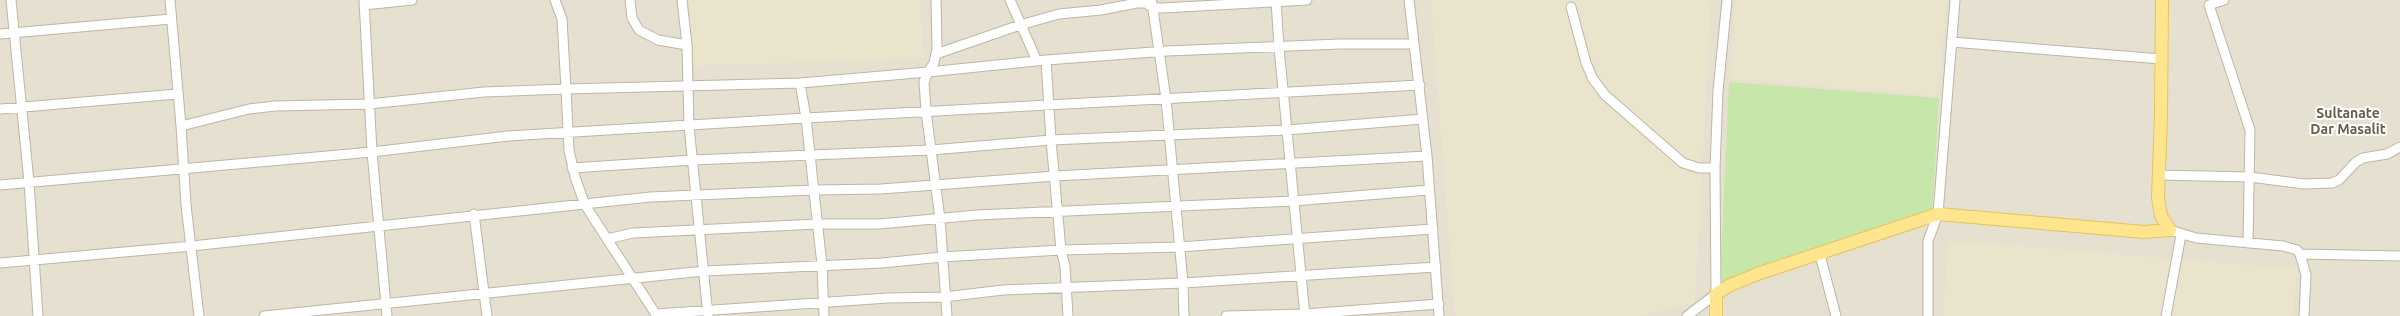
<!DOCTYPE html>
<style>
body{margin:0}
canvas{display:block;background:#f1eee2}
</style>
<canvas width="2400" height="316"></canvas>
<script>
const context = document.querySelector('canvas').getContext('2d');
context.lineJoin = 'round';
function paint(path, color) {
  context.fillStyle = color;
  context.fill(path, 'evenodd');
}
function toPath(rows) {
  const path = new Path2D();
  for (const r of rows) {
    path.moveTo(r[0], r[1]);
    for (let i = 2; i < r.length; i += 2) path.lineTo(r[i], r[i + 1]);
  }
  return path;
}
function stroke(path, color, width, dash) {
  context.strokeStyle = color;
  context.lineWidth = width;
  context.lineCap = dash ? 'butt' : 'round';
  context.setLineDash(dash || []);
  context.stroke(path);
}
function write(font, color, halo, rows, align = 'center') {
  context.font = font + ' Ubuntu,sans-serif';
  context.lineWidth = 4;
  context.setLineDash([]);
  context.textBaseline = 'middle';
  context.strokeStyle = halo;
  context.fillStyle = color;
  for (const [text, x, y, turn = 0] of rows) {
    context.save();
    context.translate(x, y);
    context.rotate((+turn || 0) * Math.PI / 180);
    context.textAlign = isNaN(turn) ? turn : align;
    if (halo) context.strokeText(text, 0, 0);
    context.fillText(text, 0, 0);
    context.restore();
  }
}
const residential = toPath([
 [0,0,2400,0,2400,316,0,316]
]);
const education = toPath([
 [689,0,920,0,923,58,693,66],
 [1431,0,1711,0,1695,303,1635,316,1455,316],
 [1736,0,1947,0,1938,96,1730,79],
 [1948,242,2005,245,2297,269,2293,316,1943,316]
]);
const green = toPath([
 [1729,82,1939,98,1932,212,1720,283]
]);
const minor = toPath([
 [11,0,29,182,38,316],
 [170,0,181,126],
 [364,0,372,152,387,316],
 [630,0,632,18,639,30,658,40,687,45],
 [682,0,687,45,689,126,708,316],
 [1010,0,1037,61],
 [1276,0,1279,48,1305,316],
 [1409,0,1427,156,1439,316],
 [2224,0,2209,5,2250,130,2248,243],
 [1152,3,1166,99,1183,283,1184,316],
 [364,5,412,0],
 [1571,7,1586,63,1593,79,1605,95,1683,163,1699,168,1715,168],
 [0,34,171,19],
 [1952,42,2161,59],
 [936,54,1020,25,1059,14,1101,10,1137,3,1146,3,1153,8,1163,8,1307,0],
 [1046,60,1051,140,1061,250,1065,266,1068,316],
 [800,83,806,118,822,265,824,316],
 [0,109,177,94],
 [572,168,693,160,931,150,1051,140,1287,130,1423,119],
 [2158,175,2250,177,2304,184,2332,183,2339,180,2356,162,2363,158,2387,154,2400,147],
 [0,185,372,152,508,136,806,118,1420,85],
 [474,214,487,316],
 [2170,230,2196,238,2283,246,2297,250,2300,254,2306,275,2304,316],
 [607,239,633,233,817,224,879,224,977,215,1293,201,1429,190],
 [2300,254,2400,256],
 [1820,255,1836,316],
 [0,263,192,246,650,197,813,190,881,189,1055,176,1427,156],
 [656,314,888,298,944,297,1003,290,1183,283,1436,267],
 [199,316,186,205,181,126,249,109,275,106,369,104,484,92,566,89,562,19,555,0],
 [264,316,704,271,882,263,942,257,1061,250,1179,247,1433,229],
 [657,316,585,205,575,177,569,150,566,89,800,83,928,72,934,63,937,49,936,0],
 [947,316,940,219,926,111,924,82,928,72,1046,60,1167,51,1340,44,1414,44],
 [1226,316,1305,314,1439,304],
 [1687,316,1716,294,1715,168,1718,91,1727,0],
 [1928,316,1928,241,1938,214,1955,0],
 [2166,316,2181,235]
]);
const major = toPath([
 [2162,0,2161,115,2158,197,2161,216,2170,230],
 [1716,316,1716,294,1730,285,1760,273,1938,214,2144,232,2170,230]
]);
const districtNames = [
 ["Sultanate",2348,113],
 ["Dar Masalit",2348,129]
];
paint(residential, '#e6e0d0');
paint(education, '#ebe4cc');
paint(green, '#c7e7aa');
stroke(minor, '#bdb6a5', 11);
stroke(major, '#e4c45e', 14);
stroke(minor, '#fff', 9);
stroke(major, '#ffe68e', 12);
write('bold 14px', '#665c4a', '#fff', districtNames);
</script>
